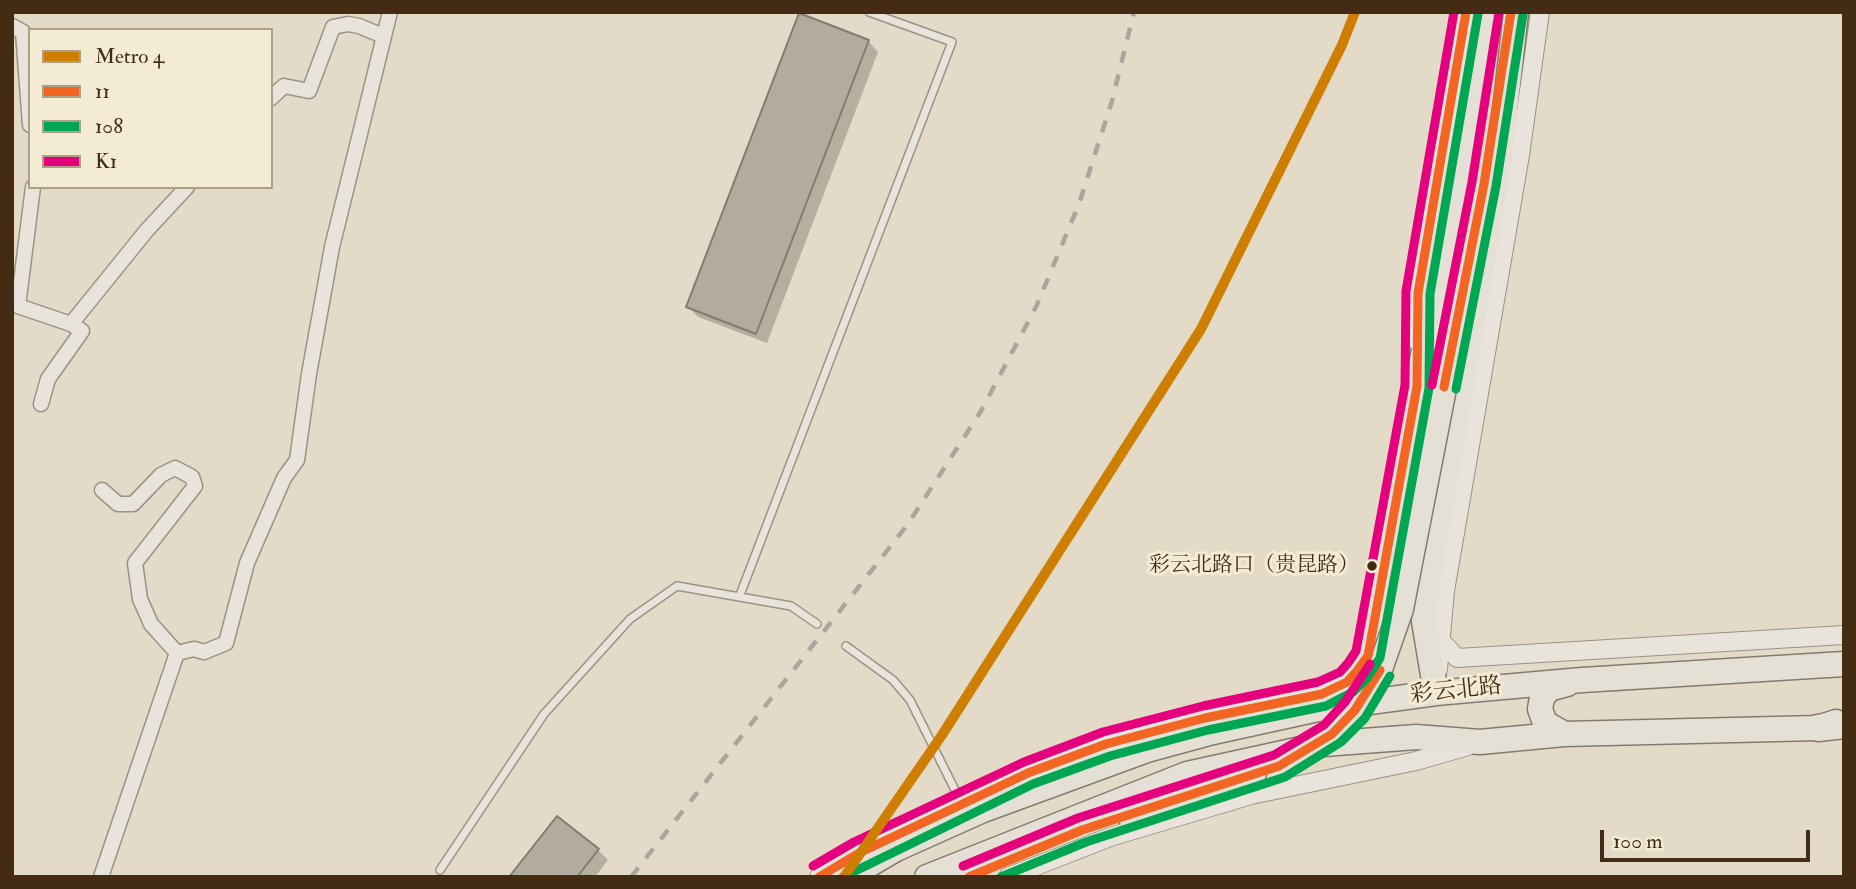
<!DOCTYPE html>
<meta charset="utf-8">
<style>
body{margin:0}
#map{position:relative;width:1856px;height:889px;overflow:hidden;background:#e3dbc8;font-family:"IM FELL Double Pica",serif}
canvas{display:block}
.frame{position:absolute;inset:0;border:14px solid #442c14;pointer-events:none}
.legend{position:absolute;left:28px;top:28px;width:245px;height:161px;box-sizing:border-box;background:#f4ebd4;border:2px solid #ae9f87;margin:0;padding:9px 12px;list-style:none;font-size:21px;color:#442c14}
.legend li{display:flex;align-items:center;gap:14px;height:35px}
.legend b{width:35px;border:2px solid #ae9f87}
.scale{position:absolute;left:1600px;top:830px;width:210px;height:32px;box-sizing:border-box;border:4px solid #442c14;border-top:0;padding-left:9px;font-size:21px;line-height:24px;white-space:nowrap;color:#442c14;-webkit-text-stroke:5px #f4ebd4;paint-order:stroke}
</style>
<div id="map">
<canvas width="1856" height="889"></canvas>
<div class="frame"></div>
<ul class="legend">
<li><b style="height:9px;background:#ce7f02"></b>Metro 4</li>
<li><b style="height:9px;background:#f26522"></b>11</li>
<li><b style="height:9px;background:#00a651"></b>108</li>
<li><b style="height:9px;background:#e5007d"></b>K1</li>
</ul>
<div class="scale">100 m</div>
</div>
<script>
const context = document.querySelector('canvas').getContext('2d');
context.lineJoin = 'round';
function paint(path, color) {
  context.fillStyle = color;
  context.fill(path, 'evenodd');
}
function toPath(rows) {
  const path = new Path2D();
  for (const r of rows) {
    path.moveTo(r[0], r[1]);
    for (let i = 2; i < r.length; i += 2) path.lineTo(r[i], r[i + 1]);
  }
  return path;
}
function stroke(path, color, width, dash) {
  context.strokeStyle = color;
  context.lineWidth = width;
  context.lineCap = dash ? 'butt' : 'round';
  context.setLineDash(dash || []);
  context.stroke(path);
}
function write(font, color, halo, rows, align = 'center') {
  context.font = font + ' "IM FELL Double Pica","Noto Serif SC",serif';
  context.lineWidth = 6;
  context.setLineDash([]);
  context.textBaseline = 'middle';
  context.strokeStyle = halo;
  context.fillStyle = color;
  for (const [text, x, y, turn = 0] of rows) {
    context.save();
    context.translate(x, y);
    context.rotate((+turn || 0) * Math.PI / 180);
    context.textAlign = isNaN(turn) ? turn : align;
    if (halo) context.strokeText(text, 0, 0);
    context.fillText(text, 0, 0);
    context.restore();
  }
}
const shadow = toPath([
 [868,41,878,52,767,343,698,317,688,306],
 [598,850,608,860,595,877,512,877]
]);
const building = toPath([
 [799,13,869,40,756,334,686,307,799,13],
 [557,816,599,849,577,877,509,877,557,816]
]);
const service = toPath([
 [740,595,952,42,869,12],
 [846,646,893,680,910,700,961,802],
 [440,870,544,714,630,619,677,586,791,606,817,624]
]);
const minor = toPath([
 [12,26,23,32,30,125],
 [271,98,284,86,309,91,333,27,348,24,359,26,383,36],
 [33,187,18,306,71,324,147,230,187,187],
 [41,404,48,379,82,331,71,324],
 [102,490,118,504,133,504,161,475,175,468,192,477,195,486,135,563,140,599,151,624,177,653],
 [101,877,177,653,194,649,204,652,226,643,247,563,284,478,297,460,309,374,332,247,390,12]
]);
const tertiary = toPath([
 [1417,341,1418,293,1466,12],
 [1441,641,1457,658,1844,635],
 [1438,669,1445,591,1520,155,1540,12],
 [819,877,859,853,1028,773,1106,744,1205,718,1322,694,1347,682,1364,661],
 [1008,877,1110,837,1251,795,1416,761,1468,746]
]);
const trunk = toPath([
 [1436,693,1424,621,1427,592,1499,165,1516,12],
 [1357,704,1488,12],
 [1564,734,1545,723,1540,709,1542,698,1549,689,1567,684],
 [1128,814,1254,773],
 [848,877,896,849,983,810,1147,750,1213,732,1318,709,1436,693,1582,680,1844,664],
 [927,877,1187,774,1324,744,1416,737,1480,742,1564,734,1818,728,1836,722]
]);
const motorway = toPath([
 [1818,728,1844,725]
]);
const rail = toPath([
 [631,877,908,524,981,411,1036,307,1079,204,1112,101,1134,12]
]);
const trunkBridge = toPath([
 [1279,766,1306,752,1332,734,1355,710,1379,672,1401,609,1484,184]
]);
const bus1 = toPath([
 [1444,387,1484,184,1511,12],
 [819,877,859,853,1028,773,1106,744,1205,718,1322,694,1347,682,1357,671,1368,656,1417,386,1418,293,1466,12],
 [969,877,1082,830,1279,766,1332,734,1355,710,1380,670]
]);
const bus2 = toPath([
 [1456,389,1496,186,1523,14],
 [843,877,1033,784,1110,756,1208,730,1326,706,1353,692,1367,678,1380,658,1429,388,1430,294,1478,14],
 [1001,877,1086,842,1285,777,1341,742,1365,718,1390,676]
]);
const bus3 = toPath([
 [1432,385,1472,182,1499,12],
 [813,866,854,842,1024,762,1103,732,1203,706,1318,682,1340,672,1348,663,1356,651,1405,385,1406,291,1454,12],
 [963,866,1078,818,1274,755,1324,725,1345,702,1370,664]
]);
const metro1 = toPath([
 [844,877,942,735,1201,329,1342,45,1355,12]
]);
const markers = [
 [1372,566,6,"#442c14"]
];
const busNames = [
 ["彩云北路口（贵昆路）",1359,566]
];
const streetNames = [
 ["彩云北路",1456,692,-6]
];
paint(shadow, '#0003');
paint(building, '#b3ac9e');
stroke(building, '#837b6e', 2);
stroke(service, '#9a9285', 10);
stroke(minor, '#9a9285', 17);
stroke(tertiary, '#9a9285', 20);
stroke(trunk, '#837b6e', 27);
stroke(motorway, '#837b6e', 29);
stroke(service, '#e9e4db', 7);
stroke(minor, '#e9e4db', 14);
stroke(tertiary, '#e9e4db', 18);
stroke(trunk, '#e5e0d6', 24);
stroke(motorway, '#e5e0d6', 26);
stroke(rail, '#aba59c', 4.5, [12, 12]);
stroke(trunkBridge, '#837b6e', 27, []);
stroke(trunkBridge, '#e5e0d6', 24);
stroke(bus1, '#f26522', 9);
stroke(bus2, '#00a651', 9);
stroke(bus3, '#e5007d', 9);
stroke(metro1, '#ce7f02', 10);
for (const [x, y, r, color] of markers) {
  const dot = new Path2D();
  dot.arc(x, y, r, 0, 2 * Math.PI);
  context.fillStyle = color;
  context.fill(dot);
  stroke(dot, '#f4ebd4', 2.5);
}
write('21px', '#442c14', '#f4ebd4', busNames, 'right');
write('23px', '#442c14', '#f4ebd4', streetNames);
</script>
